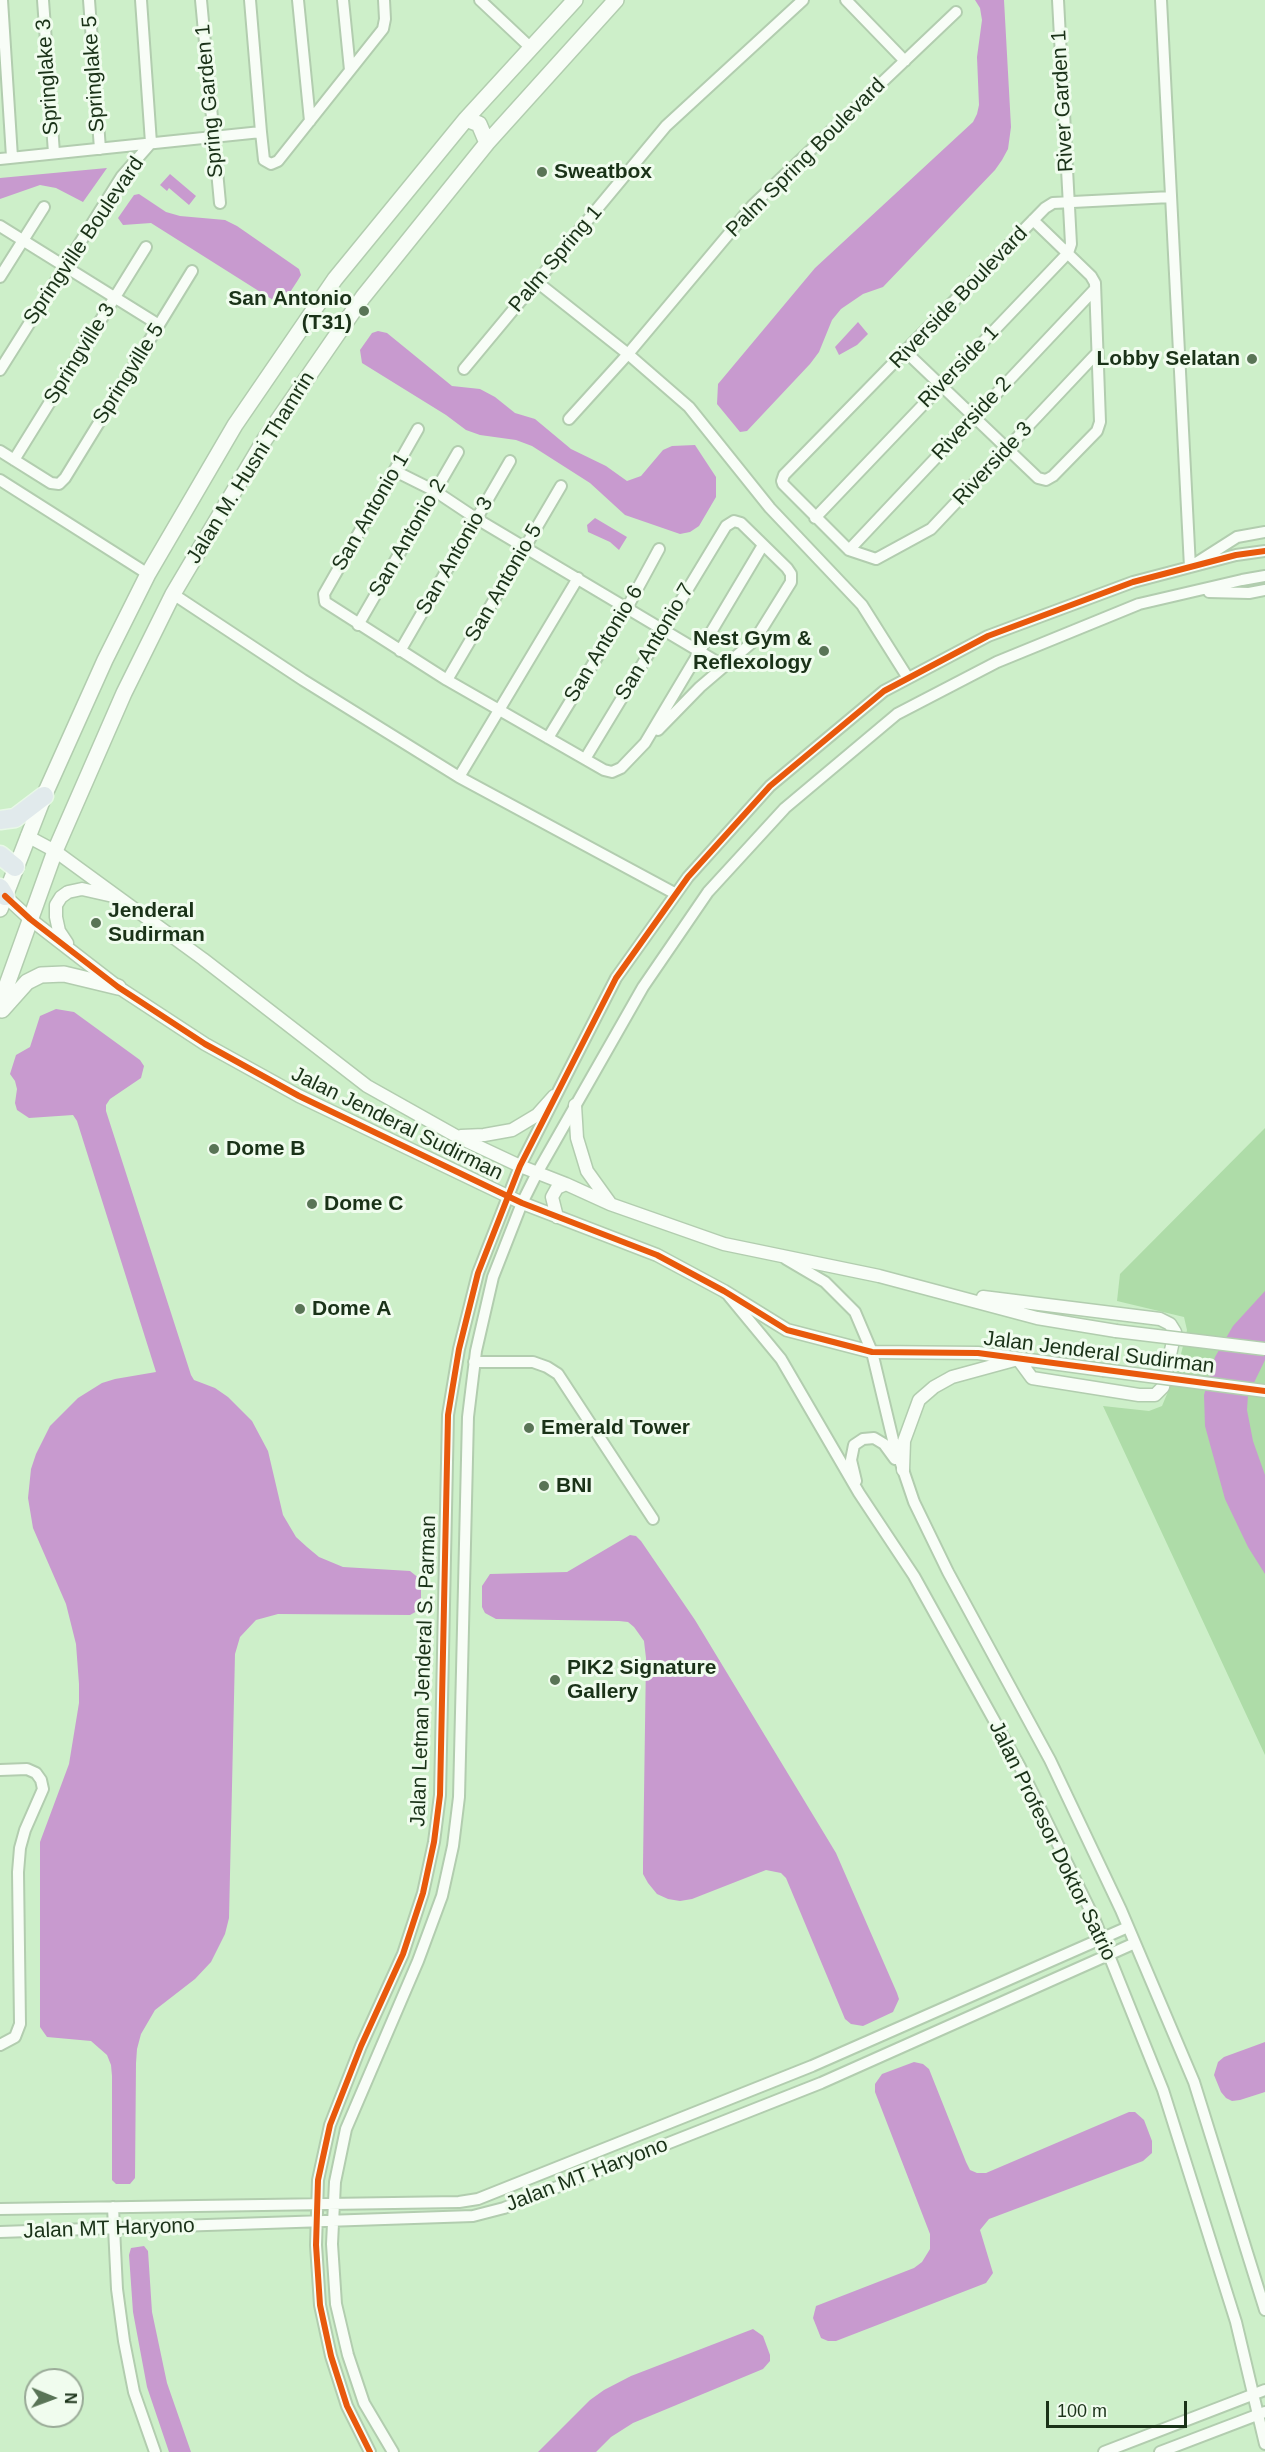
<!DOCTYPE html>
<style>
body{margin:0}
#map{position:relative;width:1265px;height:2452px;overflow:hidden;background:#cdefc9;font-family:Arial,sans-serif}
canvas{display:block}
.north{position:absolute;left:24px;top:2368px;width:60px;height:60px;box-sizing:border-box;background:#f0fcee;border:2px solid #9aab98;border-radius:50%;rotate:91deg;font-size:16px;font-weight:700;line-height:24px;text-align:center;color:#1a3218}
.north::after{content:'';display:block;margin:auto;width:21px;height:27px;background:#597456;clip-path:polygon(50% 0,100% 100%,50% 72%,0 100%)}
.scale{position:absolute;left:1046px;top:2401px;width:141px;height:27px;box-sizing:border-box;border:3px solid #1a3218;border-top:0;padding-left:8px;font-size:18px;line-height:21px;white-space:nowrap;color:#1a3218;-webkit-text-stroke:4px #f0fcee;paint-order:stroke}
</style>
<div id="map">
<canvas width="1265" height="2452"></canvas>
<div class="north">N</div>
<div class="scale">100 m</div>
</div>
<script>
const context = document.querySelector('canvas').getContext('2d');
context.lineJoin = 'round';
function paint(path, color) {
  context.fillStyle = color;
  context.fill(path, 'evenodd');
}
function toPath(rows) {
  const path = new Path2D();
  for (const r of rows) {
    path.moveTo(r[0], r[1]);
    for (let i = 2; i < r.length; i += 2) path.lineTo(r[i], r[i + 1]);
  }
  return path;
}
function stroke(path, color, width, dash) {
  context.strokeStyle = color;
  context.lineWidth = width;
  context.lineCap = dash ? 'butt' : 'round';
  context.setLineDash(dash || []);
  context.stroke(path);
}
function write(font, color, halo, rows, align = 'center') {
  context.font = font + ' Arial,sans-serif';
  context.lineWidth = 6;
  context.setLineDash([]);
  context.textBaseline = 'middle';
  context.strokeStyle = halo;
  context.fillStyle = color;
  for (const [text, x, y, turn = 0] of rows) {
    context.save();
    context.translate(x, y);
    context.rotate((+turn || 0) * Math.PI / 180);
    context.textAlign = isNaN(turn) ? turn : align;
    if (halo) context.strokeText(text, 0, 0);
    context.fillText(text, 0, 0);
    context.restore();
  }
}
const green = toPath([
 [1265,1128,1265,1755,1103,1406,1149,1411,1162,1406,1177,1370,1187,1330,1184,1317,1117,1301,1120,1274]
]);
const water = toPath([
 [975,0,1004,0,1011,127,1008,149,1002,160,995,170,883,287,863,294,841,309,832,320,819,352,810,364,747,431,740,432,717,404,718,384,815,268,973,122,977,114,979,105,977,57,982,20,980,8],
 [107,168,83,202,56,188,40,185,0,199,0,178],
 [170,174,196,196,189,205,169,188,167,191,160,185],
 [139,194,166,212,180,216,225,220,237,226,299,269,301,275,298,280,285,300,280,302,273,300,151,223,123,225,118,218,134,195],
 [858,322,868,334,857,345,839,355,835,347],
 [378,331,387,333,452,386,480,389,495,397,515,413,535,419,571,449,606,466,627,481,641,476,663,450,672,446,695,445,716,477,716,497,699,526,690,532,680,534,625,515,590,483,532,446,516,440,480,435,466,430,446,415,362,363,360,350,372,333],
 [595,518,627,537,619,550,610,542,588,532,587,525],
 [56,1009,74,1012,140,1060,144,1066,141,1078,110,1099,106,1105,106,1111,191,1375,194,1380,215,1388,228,1397,252,1421,268,1451,283,1515,296,1537,307,1547,319,1557,343,1567,410,1571,420,1579,421,1585,421,1604,419,1610,410,1615,278,1614,256,1620,240,1637,235,1654,229,1918,225,1934,211,1962,195,1979,155,2010,141,2034,137,2049,136,2063,135,2178,130,2184,116,2184,112,2180,112,2076,111,2065,107,2055,91,2041,47,2037,40,2027,40,1842,69,1764,79,1703,79,1684,76,1644,66,1604,33,1528,28,1498,31,1469,36,1454,50,1426,78,1398,102,1383,115,1379,156,1372,77,1121,73,1115,29,1118,17,1110,15,1103,17,1089,15,1081,10,1074,16,1055,30,1047,40,1016],
 [1265,1291,1265,1360,1248,1395,1247,1410,1253,1441,1265,1475,1265,1574,1248,1547,1225,1499,1205,1426,1204,1395,1215,1357,1233,1326],
 [630,1535,636,1536,641,1541,695,1620,836,1853,897,1993,899,1999,893,2012,863,2026,851,2024,845,2019,786,1878,781,1873,766,1870,692,1899,680,1901,668,1899,657,1894,648,1883,643,1874,643,1864,646,1658,644,1641,634,1627,628,1622,619,1621,496,1619,485,1613,482,1607,482,1586,490,1574,567,1572],
 [1265,2042,1265,2092,1240,2100,1232,2101,1226,2098,1221,2092,1214,2075,1218,2062,1224,2057],
 [914,2062,923,2064,929,2069,966,2162,970,2170,977,2173,986,2173,1129,2112,1135,2112,1144,2120,1152,2141,1152,2153,1143,2161,989,2219,980,2230,993,2273,986,2283,836,2341,828,2341,821,2338,813,2318,816,2306,914,2268,922,2262,930,2249,930,2234,875,2092,875,2084,882,2074],
 [144,2246,148,2251,152,2312,167,2383,191,2452,169,2452,147,2387,133,2312,129,2255,131,2248],
 [753,2329,763,2336,770,2355,770,2361,763,2369,633,2423,611,2437,596,2452,538,2452,590,2400,604,2390,631,2376]
]);
const minor = toPath([
 [2,0,12,157],
 [43,0,54,153],
 [89,0,100,149],
 [201,0,220,203],
 [250,0,261,132],
 [298,0,310,121],
 [343,0,350,70],
 [480,0,531,48],
 [846,0,905,61],
 [1161,0,1190,567,1237,537,1265,532],
 [0,159,261,132,264,160,271,164,278,161,383,29,385,19,384,0],
 [0,226,159,325],
 [0,277,44,207],
 [537,282,628,354,689,407,770,508,862,605,908,678],
 [906,352,1038,478,1046,480,1053,476,1097,431,1100,422,1095,283,1091,276,1033,220],
 [1097,353,931,529,876,559,849,550,783,484,782,481,784,475,1045,208,1053,203,1171,197],
 [464,369,666,126,803,0],
 [0,370,122,176,151,143,141,0],
 [569,419,628,354,753,205,956,12],
 [418,429,324,594,325,602,447,680,604,770,612,772,621,768,645,743,763,545],
 [0,451,51,483,59,484,65,478,192,271],
 [14,460,146,247],
 [395,471,435,491,477,519,724,666],
 [0,480,148,574],
 [815,518,1068,253,1071,244,1058,0],
 [849,550,1095,289],
 [1209,592,1249,593,1265,590],
 [173,594,303,680,459,777,676,894],
 [358,625,458,452],
 [400,651,510,461],
 [447,680,561,486],
 [548,738,627,608,659,549],
 [585,759,726,526,734,521,741,523,787,568,791,574,791,582,755,640,700,687,658,730],
 [459,777,578,578],
 [786,1259,825,1282,855,1312,872,1352,893,1440,914,1502,948,1572,1050,1760,1121,1910,1194,2082,1265,2310],
 [729,1296,781,1359,859,1493,914,1576,1020,1767,1094,1918,1163,2090,1236,2322,1265,2444],
 [474,1362,533,1362,547,1367,558,1374,653,1519],
 [856,1481,851,1460,854,1445,863,1439,874,1438,884,1444,895,1459],
 [0,1770,27,1769,36,1773,41,1780,43,1789,25,1830,20,1848,18,1872,20,2024,15,2037,0,2045],
 [113,2207,117,2289,124,2341,134,2392,155,2452],
 [0,2209,459,2202,478,2199,812,2066,1128,1927],
 [0,2232,473,2216,504,2208,821,2083,1135,1943],
 [370,2452,347,2406,331,2356,320,2305,316,2245,318,2180,330,2125,361,2046,403,1954,423,1893,434,1842,440,1795,448,1415,459,1349,478,1273,520,1166,616,978,688,877,770,786,884,691,988,636,1133,582,1236,555,1265,551],
 [393,2452,364,2403,348,2355,336,2304,332,2244,335,2182,346,2129,418,1961,442,1896,453,1846,459,1797,468,1417,476,1351,493,1277,522,1203,537,1173,643,987,708,892,785,808,897,714,997,662,1139,604,1242,580,1265,576],
 [1104,2452,1265,2390],
 [1160,2452,1265,2412]
]);
const tertiary = toPath([
 [27,836,55,851,203,959,367,1086,456,1136,520,1166,566,1184,610,1204,724,1244,879,1276,1037,1318,1116,1331],
 [5,896,30,919,118,987,205,1044,299,1096,522,1203,657,1255,724,1291,787,1330,872,1352,978,1353,1103,1370],
 [67,943,59,931,56,917,56,905,61,897,68,892,82,889,113,896],
 [575,1105,577,1138,587,1171,610,1203],
 [461,1136,484,1135,512,1130,537,1115,554,1096],
 [557,1217,552,1197,557,1188,566,1184],
 [903,1470,904,1441,919,1400,934,1387,952,1377,1018,1359,1032,1378,1139,1395,1155,1395,1163,1387,1175,1332,1170,1324,1160,1319,983,1297]
]);
const secondary = toPath([
 [466,119,479,124,487,143],
 [0,909,44,796,105,660,148,574,235,425,335,279,466,119,575,0],
 [0,1004,55,851,124,693,173,594,265,439,363,297,487,143,616,0],
 [2,1010,27,982,41,975,64,974,118,987]
]);
const motorway = toPath([
 [0,820,15,818,44,796],
 [0,855,15,867],
 [0,888,5,896]
]);
const tertiaryBridge = toPath([
 [1116,1331,1265,1349],
 [1103,1370,1265,1391]
]);
const cycleway = toPath([
 [5,896,30,919,118,987,205,1044,299,1096,522,1203,657,1255,724,1291,787,1330,872,1352,978,1353,1265,1391],
 [370,2452,347,2406,331,2356,320,2305,316,2245,318,2180,330,2125,361,2046,403,1954,423,1893,434,1842,440,1795,448,1415,459,1349,478,1273,520,1166,616,978,688,877,770,786,884,691,988,636,1133,582,1236,555,1265,551]
]);
const markers = [
 [542,172,6,"#597456"],
 [364,311,6,"#597456"],
 [1252,359,6,"#597456"],
 [824,651,6,"#597456"],
 [96,923,6,"#597456"],
 [214,1149,6,"#597456"],
 [312,1204,6,"#597456"],
 [300,1309,6,"#597456"],
 [529,1428,6,"#597456"],
 [544,1486,6,"#597456"],
 [555,1680,6,"#597456"]
];
const streetNames = [
 ["Springlake 5",94,74,-94],
 ["Springlake 3",48,77,-94],
 ["Spring Garden 1",210,101,-95],
 ["River Garden 1",1063,101,-93],
 ["Palm Spring Boulevard",806,158,-45],
 ["Springville Boulevard",84,241,-56],
 ["Palm Spring 1",556,259,-50],
 ["Riverside Boulevard",959,298,-46],
 ["Springville 3",80,354,-58],
 ["Riverside 1",959,367,-46],
 ["Springville 5",129,374,-58],
 ["Riverside 2",972,419,-47],
 ["Riverside 3",993,464,-47],
 ["Jalan M. Husni Thamrin",251,468,-58],
 ["San Antonio 1",371,512,-60],
 ["San Antonio 2",408,538,-60],
 ["San Antonio 3",455,556,-60],
 ["San Antonio 5",504,583,-60],
 ["San Antonio 7",655,642,-59],
 ["San Antonio 6",604,644,-59],
 ["Jalan Jenderal Sudirman",397,1124,26],
 ["Jalan Jenderal Sudirman",1099,1353,7],
 ["Jalan Letnan Jenderal S. Parman",424,1671,-88],
 ["Jalan Profesor Doktor Satrio",1052,1841,64],
 ["Jalan MT Haryono",587,2175,-21],
 ["Jalan MT Haryono",109,2229,-2]
];
const poiNames = [
 ["Sweatbox",554,172],
 ["San Antonio",352,299,"right"],
 ["(T31)",352,323,"right"],
 ["Lobby Selatan",1240,359,"right"],
 ["Nest Gym &",812,639,"right"],
 ["Reflexology",812,663,"right"],
 ["Jenderal",108,911],
 ["Sudirman",108,935],
 ["Dome B",226,1149],
 ["Dome C",324,1204],
 ["Dome A",312,1309],
 ["Emerald Tower",541,1428],
 ["BNI",556,1486],
 ["PIK2 Signature",567,1668],
 ["Gallery",567,1692]
];
paint(green, '#aedca8');
paint(water, '#c89acf');
stroke(minor, '#b2cdaf', 14);
stroke(tertiary, '#b2cdaf', 15);
stroke(secondary, '#b2cdaf', 18);
stroke(motorway, '#e8f8e7', 21);
stroke(minor, '#f8fdf7', 10);
stroke(tertiary, '#f8fdf7', 12);
stroke(secondary, '#f8fdf7', 15);
stroke(motorway, '#e1eaec', 18);
stroke(tertiaryBridge, '#b2cdaf', 15, []);
stroke(tertiaryBridge, '#f8fdf7', 12);
stroke(cycleway, '#e8590c', 6);
for (const [x, y, r, color] of markers) {
  const dot = new Path2D();
  dot.arc(x, y, r, 0, 2 * Math.PI);
  context.fillStyle = color;
  context.fill(dot);
  stroke(dot, '#f0fcee', 2);
}
write('21px', '#1a3218', '#f0fcee', streetNames);
write('bold 21px', '#1a3218', '#f0fcee', poiNames, 'left');
</script>
